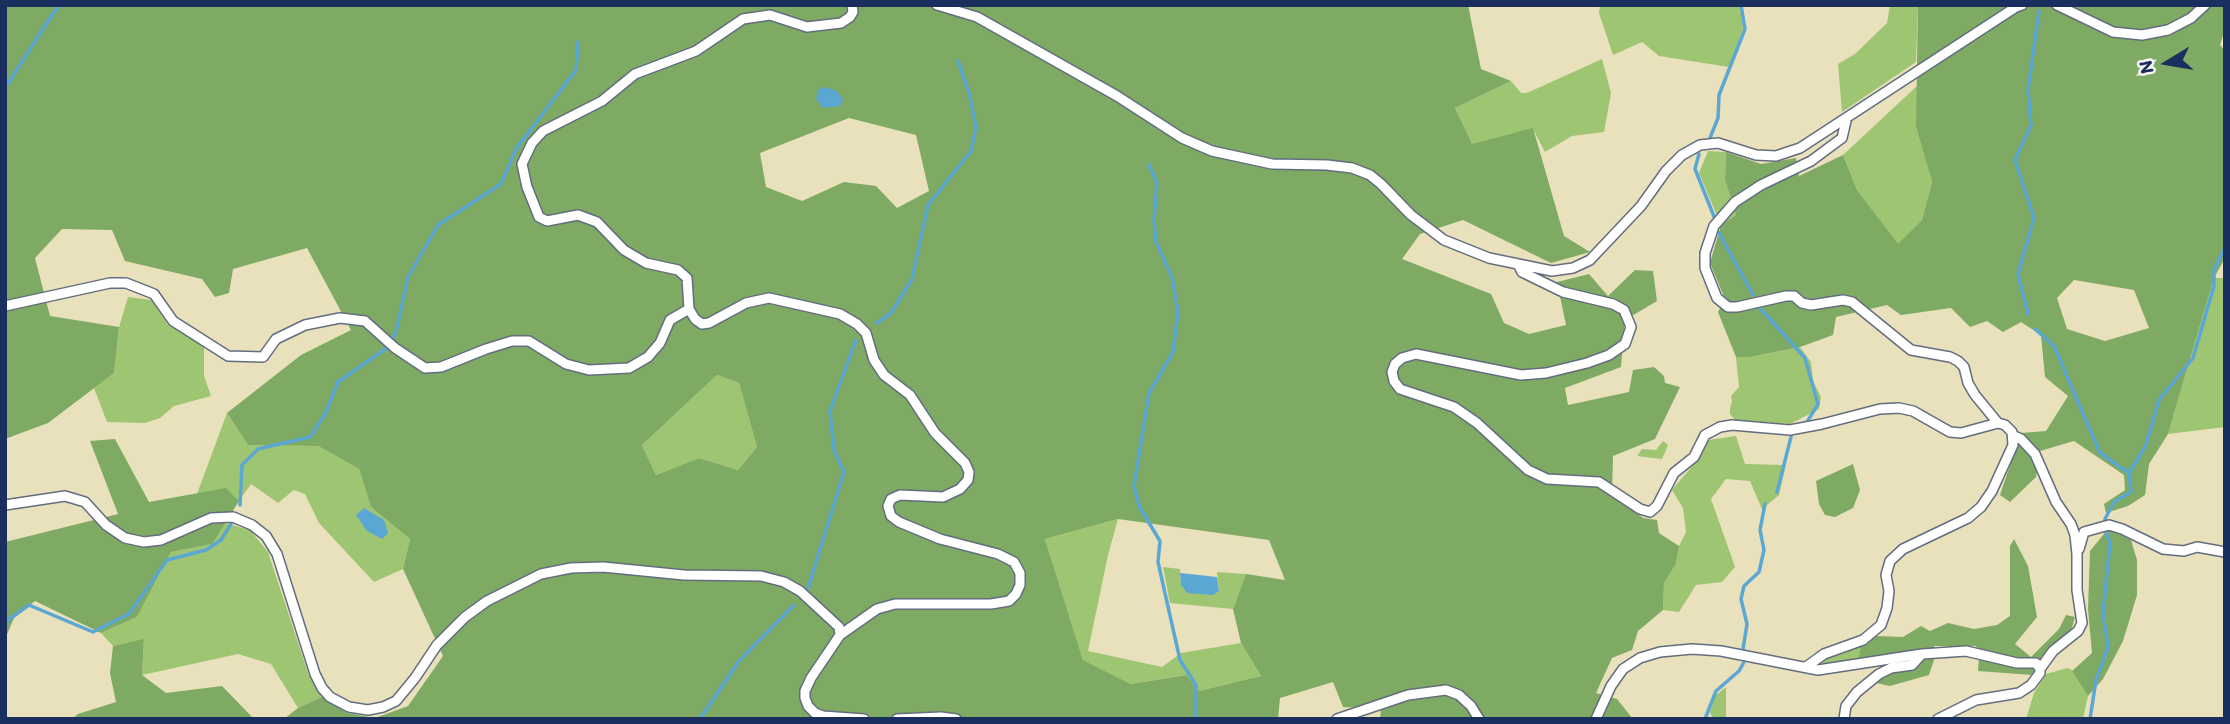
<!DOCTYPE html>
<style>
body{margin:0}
#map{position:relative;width:2230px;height:724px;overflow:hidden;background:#e9e0bc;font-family:Itim,sans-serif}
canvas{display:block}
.frame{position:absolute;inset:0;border:7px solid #1b2f5e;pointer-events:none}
.north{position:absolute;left:2132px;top:28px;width:70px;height:70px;-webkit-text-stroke:5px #f6f6f2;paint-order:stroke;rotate:259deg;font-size:19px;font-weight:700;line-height:28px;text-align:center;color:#1b2f5e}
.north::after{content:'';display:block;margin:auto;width:24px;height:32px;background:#1b2f5e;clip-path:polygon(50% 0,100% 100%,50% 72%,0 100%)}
</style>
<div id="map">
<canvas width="2230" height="724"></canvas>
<div class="frame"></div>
<div class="north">N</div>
</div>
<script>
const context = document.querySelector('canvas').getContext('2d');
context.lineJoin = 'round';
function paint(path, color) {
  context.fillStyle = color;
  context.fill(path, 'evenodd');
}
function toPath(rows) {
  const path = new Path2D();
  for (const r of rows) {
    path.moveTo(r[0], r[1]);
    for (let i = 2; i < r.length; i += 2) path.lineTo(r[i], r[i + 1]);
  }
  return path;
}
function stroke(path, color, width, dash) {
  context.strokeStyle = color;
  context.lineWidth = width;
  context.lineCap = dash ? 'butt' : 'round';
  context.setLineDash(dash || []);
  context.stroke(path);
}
const green = toPath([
 [1600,5,1740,5,1743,29,1729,67,1659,56,1642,42,1613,55,1599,13],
 [1890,5,1918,5,1916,62,1842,112,1838,64,1855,54,1887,23],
 [1602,59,1611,93,1604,132,1572,136,1545,152,1533,129,1472,145,1455,108,1511,81,1521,93,1527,93],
 [1918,85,1916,127,1932,182,1922,220,1898,245,1857,190,1843,155],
 [1708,151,1726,152,1725,180,1736,215,1721,225,1699,173],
 [2214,278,2225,278,2225,427,2168,434],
 [128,297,151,300,168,325,204,344,204,376,211,396,174,406,160,418,145,423,107,422,94,388,114,373,119,327],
 [1800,347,1811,362,1813,381,1821,397,1819,409,1790,424,1735,420,1730,414,1730,408,1732,402,1731,396,1739,387,1736,357,1750,357],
 [717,375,739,383,757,447,738,470,699,458,656,475,642,445],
 [227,413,248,445,318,446,359,469,371,507,410,539,403,569,374,582,319,523,305,494,294,490,278,503,251,484,239,501,226,489,197,494],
 [1736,436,1745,464,1786,465,1779,495,1762,509,1750,481,1726,479,1711,499,1735,567,1722,582,1696,585,1679,612,1663,610,1664,583,1676,564,1679,546,1686,532,1683,508,1672,490,1699,458,1708,440],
 [1663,441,1668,445,1662,459,1637,456,1642,449,1656,450],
 [1118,519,1108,555,1088,651,1162,667,1181,653,1241,643,1261,676,1199,691,1185,675,1131,684,1083,660,1045,539],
 [225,523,250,530,268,552,308,673,322,697,298,708,271,664,238,654,142,675,144,640,113,646,101,633,137,617,171,552,211,544],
 [1163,567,1180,569,1181,585,1219,590,1217,572,1246,574,1233,609,1170,603],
 [1860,646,1859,658,1822,666,1823,657],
 [2067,668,2072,670,2088,696,2083,719,2026,719,2034,693,2046,674],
 [1726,687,1726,719,1713,719,1710,712,1715,696]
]);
const forest = toPath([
 [5,5,1468,5,1481,69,1511,81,1455,108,1472,144,1533,128,1564,236,1590,252,1551,263,1463,220,1420,234,1402,259,1491,294,1504,323,1529,334,1566,325,1557,282,1589,274,1608,296,1635,270,1653,271,1657,301,1625,320,1621,367,1565,388,1568,405,1629,392,1633,370,1654,367,1664,376,1665,383,1680,387,1655,439,1613,456,1612,494,1643,518,1657,520,1659,533,1679,546,1676,564,1664,583,1663,610,1638,631,1632,650,1612,658,1596,693,1617,699,1633,719,1380,719,1381,709,1343,707,1333,682,1280,698,1278,719,284,719,298,708,322,697,347,713,375,718,408,706,443,656,403,569,410,539,371,507,359,469,318,446,248,445,227,413,301,355,351,330,307,248,233,269,229,293,215,297,202,279,125,261,112,230,62,229,35,258,50,316,119,327,114,373,48,423,5,439],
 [849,118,916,135,929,191,897,208,876,186,844,182,802,201,766,187,760,153],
 [717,375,739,383,757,447,738,470,699,458,656,475,642,445],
 [1118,519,1269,540,1285,580,1246,574,1233,609,1241,643,1261,676,1199,691,1186,675,1131,684,1083,660,1045,539],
 [1918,5,2225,5,2225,29,2220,45,2225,51,2225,258,2214,278,2168,434,2149,464,2145,495,2128,506,2106,513,2104,504,2125,490,2124,475,2074,441,2040,451,2036,477,2010,502,2000,495,2021,433,2046,431,2068,396,2045,377,2041,335,2021,322,2003,332,1987,321,1970,327,1951,308,1901,315,1887,305,1836,317,1833,335,1800,347,1750,357,1736,357,1718,312,1725,299,1710,263,1721,225,1736,215,1725,180,1726,152,1761,164,1796,158,1799,176,1843,155,1857,190,1898,244,1922,220,1932,182,1916,127],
 [2074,280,2134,290,2149,328,2105,341,2067,329,2057,298],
 [115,439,149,502,226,488,239,501,212,544,171,552,137,617,101,633,35,601,14,618,5,639,5,542,118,514,90,441],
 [1853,464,1860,490,1853,508,1835,517,1825,515,1819,504,1816,481],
 [2108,529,2131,540,2137,560,2137,595,2123,641,2103,679,2088,696,2072,671,2092,653,2088,609,2090,551],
 [2014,539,2028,566,2037,617,2015,644,2031,657,2059,629,2066,615,2075,617,2070,635,2049,649,2032,675,1978,671,1979,657,1976,646,1934,646,1935,657,1929,675,1890,686,1876,683,1888,658,1859,658,1860,646,1877,636,1903,637,1921,626,1930,631,1948,623,1974,629,1997,625,2010,616,2010,546],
 [144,639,142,675,166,693,222,686,254,719,72,719,78,714,116,702,110,673,113,646]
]);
const water = toPath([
 [825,87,837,91,843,100,840,106,823,108,816,99,818,90],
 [364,508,384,520,388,533,382,539,367,531,356,515],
 [1180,573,1217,577,1219,591,1213,595,1187,593,1181,585]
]);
const stream = toPath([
 [5,88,54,12,61,5],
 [1710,138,1718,118,1719,95,1745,29,1741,5],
 [1699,154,1695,169,1715,219],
 [1149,165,1157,183,1154,220,1156,242,1172,277,1178,312,1173,352,1149,393,1134,486,1140,508,1160,541,1158,562,1180,660,1196,685,1196,719],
 [1719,233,1753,295],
 [1758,306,1805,358,1818,404,1807,422],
 [2028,314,2018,274,2034,218,2015,160,2031,125,2028,90,2039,11],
 [877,323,891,313,912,279,928,205,971,151,976,127,969,93,958,61],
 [2035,329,2054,346,2100,453,2129,473],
 [1777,492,1791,437],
 [240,505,242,465,258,449,310,437,325,414,338,382,388,347,396,332,408,277,438,225,501,184,516,149,576,70,578,42],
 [808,588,844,472,834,450,830,411,856,340],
 [5,625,8,620,29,605,93,632,129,614,167,560,206,550,221,540,231,524],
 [1743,649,1747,624,1741,599,1744,586,1759,572,1764,550,1760,530,1765,504],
 [700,719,739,661,794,605],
 [1705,719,1716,691,1739,671,1744,662],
 [2090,719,2096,680,2108,647,2103,613,2110,543,2105,529,2105,519,2114,502,2131,492,2129,473,2146,445,2159,400,2193,358,2214,286,2214,269,2225,248]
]);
const street = toPath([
 [937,5,977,17,1117,96,1182,138,1212,151,1272,164,1327,165,1352,168,1370,175,1381,184,1411,215,1444,240,1489,258,1552,271,1573,268,1590,260,1641,206,1666,171,1682,155,1700,145,1718,143,1756,155,1776,156,1800,148,2016,7,2022,5],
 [2057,5,2113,32,2142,35,2168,30,2191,18,2205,5],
 [1846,121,1842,138,1811,161,1761,185,1735,202,1714,226,1705,253,1705,268,1717,298,1728,307,1737,307,1786,296,1794,296,1802,303,1811,305,1843,300,1852,302,1911,350,1950,357,1958,361,1964,367,1968,383,1975,395,1998,423],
 [1519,266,1522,272,1563,292,1613,304,1624,310,1631,327,1625,344,1609,355,1587,363,1546,373,1521,375,1416,354,1402,358,1395,364,1392,372,1394,381,1400,389,1454,407,1477,423,1528,470,1547,479,1599,482,1640,509,1650,512,1657,506,1674,473,1694,457,1705,435,1720,427,1732,425,1790,430,1822,424,1880,409,1899,408,1913,411,1950,432,1961,433,1998,423,2005,425,2012,432,2013,445,1992,491,1981,507,1968,518,1903,549,1890,561,1886,575,1889,591,1887,608,1881,625,1863,640,1824,654,1806,667],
 [5,306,110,283,126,283,154,294,173,321,228,356,263,357,276,339,305,325,340,318,365,321,395,348,425,368,441,367,486,349,512,341,529,341,566,364,589,370,629,368,648,357,660,343,670,320,689,309],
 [2014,436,2021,439,2035,454,2056,502,2071,524,2075,535,2077,554,2077,590,2082,623,2078,631,2053,651,2040,669],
 [5,505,65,496,85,502,106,525,125,538,144,542,161,540,211,518,233,517,252,525,266,536,277,554,315,674,322,688,330,697,349,707,368,710,383,707,396,701,415,678,437,645,465,617,487,601,541,574,571,568,603,567,684,575,761,576,784,582,800,591,839,627,840,635,811,678,805,691,805,698,808,706,815,713,823,716,864,719],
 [2079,549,2084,532,2109,525,2122,529,2163,549,2184,551,2197,547,2225,552],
 [840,635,877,609,895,604,991,604,1009,601,1016,594,1020,585,1020,573,1014,562,998,554,940,539,899,522,891,516,888,506,891,499,900,495,943,497,960,489,968,480,969,472,965,463,935,433,910,395,884,375,874,360,866,333,857,324,840,314,769,298,746,303,709,323,702,324,695,319,689,309,687,278,678,270,646,263,624,250,597,222,578,215,547,221,539,217,527,187,522,164,532,143,543,131,602,101,635,74,696,51,743,19,770,15,807,27,841,23,850,17,853,12,852,5],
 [897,719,941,717,956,719],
 [1337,719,1408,695,1446,690,1459,695,1471,706,1479,719],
 [1596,719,1611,686,1623,669,1640,658,1660,652,1692,649,1721,651,1818,670,1922,654,1966,651,2017,663,2036,663,2040,669,2040,673,2031,685,2019,693,1976,700,1938,719],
 [1844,719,1846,706,1857,692,1879,674,1891,668,1912,665,1922,654]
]);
paint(green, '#9ec571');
paint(forest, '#7eaa63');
paint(water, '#5ba7d4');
stroke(stream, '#5ba7d4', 3.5);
stroke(street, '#636d7f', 12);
stroke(street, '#fff', 9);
</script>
